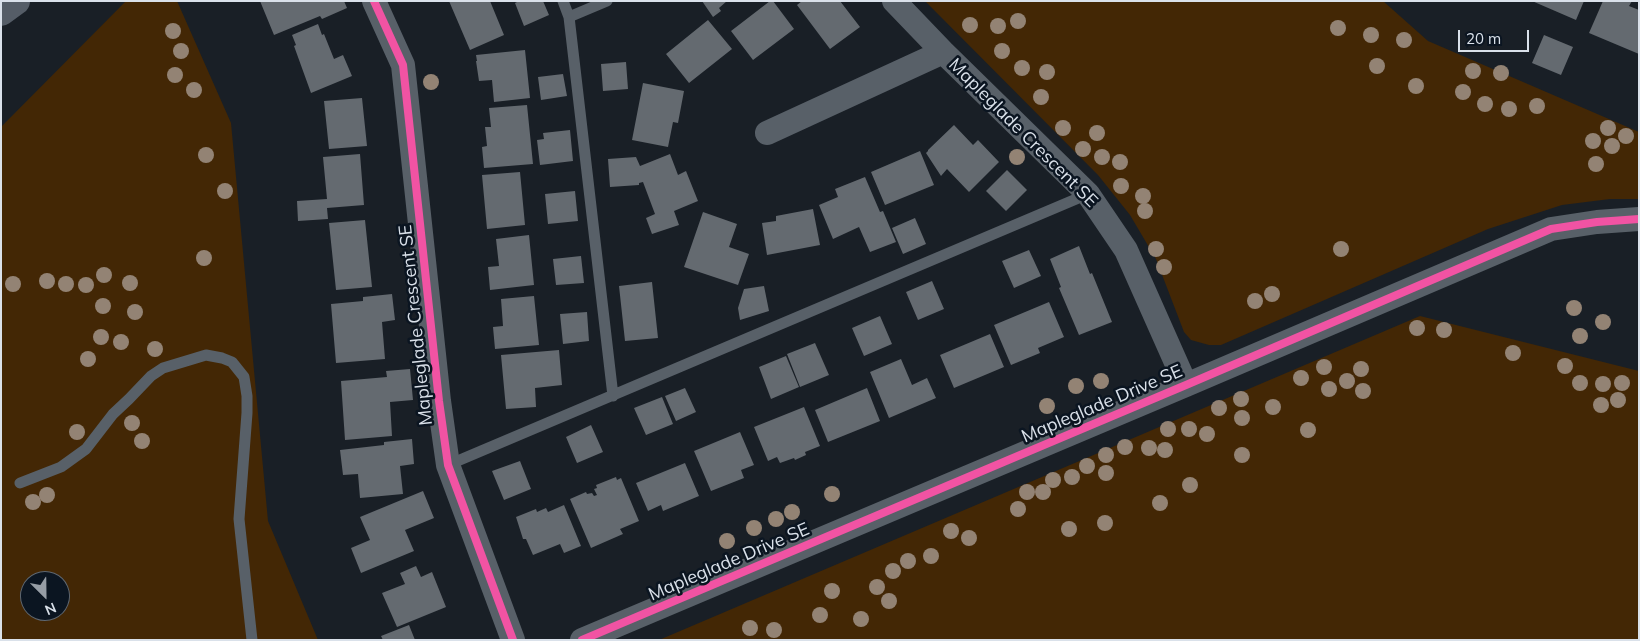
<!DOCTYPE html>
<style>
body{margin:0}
#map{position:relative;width:1640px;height:641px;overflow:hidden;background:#191f26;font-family:Mulish,sans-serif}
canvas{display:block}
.frame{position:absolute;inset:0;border:2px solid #dae1ea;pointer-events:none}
.north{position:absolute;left:20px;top:571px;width:50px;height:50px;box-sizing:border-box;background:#0b1521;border:1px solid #5e6771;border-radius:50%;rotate:157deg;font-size:14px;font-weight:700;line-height:20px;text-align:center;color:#dae1ea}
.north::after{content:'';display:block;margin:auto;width:18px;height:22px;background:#969da5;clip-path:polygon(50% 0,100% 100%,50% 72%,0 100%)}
.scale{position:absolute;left:1458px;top:30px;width:71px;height:22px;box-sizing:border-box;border:2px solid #dae1ea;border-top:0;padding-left:6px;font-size:15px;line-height:18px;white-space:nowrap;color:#dae1ea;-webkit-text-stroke:4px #0b1521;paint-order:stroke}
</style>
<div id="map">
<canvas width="1640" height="641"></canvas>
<div class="frame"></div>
<div class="north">N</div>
<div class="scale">20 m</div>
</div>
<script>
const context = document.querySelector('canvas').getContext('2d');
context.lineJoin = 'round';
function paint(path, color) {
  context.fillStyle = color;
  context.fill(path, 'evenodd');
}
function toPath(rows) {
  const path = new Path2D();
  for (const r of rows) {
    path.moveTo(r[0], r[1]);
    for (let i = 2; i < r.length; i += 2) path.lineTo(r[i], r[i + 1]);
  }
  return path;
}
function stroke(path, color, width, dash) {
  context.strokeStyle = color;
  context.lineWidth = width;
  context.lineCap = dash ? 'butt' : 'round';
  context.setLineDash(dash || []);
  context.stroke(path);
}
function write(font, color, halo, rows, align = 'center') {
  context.font = font + ' Mulish,sans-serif';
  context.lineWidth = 5;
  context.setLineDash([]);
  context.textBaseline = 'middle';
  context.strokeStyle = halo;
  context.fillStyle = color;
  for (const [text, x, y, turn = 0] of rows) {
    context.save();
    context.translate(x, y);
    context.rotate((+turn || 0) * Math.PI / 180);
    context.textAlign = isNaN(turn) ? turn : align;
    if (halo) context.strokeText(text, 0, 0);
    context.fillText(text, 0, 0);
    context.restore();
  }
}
const green = toPath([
 [126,1,177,1,231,123,268,521,318,640,1,640,1,127],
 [30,581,60,581,60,611,30,611],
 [925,1,1383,1,1428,41,1639,132,1639,199,1610,199,1562,205,1488,229,1221,345,1209,345,1191,340,1184,332,1156,259,1130,215,1098,175],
 [1420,316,1639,371,1639,640,659,640]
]);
const building = toPath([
 [260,1,344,1,347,8,322,19,320,16,274,35],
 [449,1,490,1,504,35,470,50],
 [519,1,543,1,549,15,524,26,515,3],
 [702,1,727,1,719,8,721,11,713,17],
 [770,1,773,1,794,29,753,60,731,31],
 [802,1,840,1,860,27,830,49,797,5],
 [1532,1,1584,1,1576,20],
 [1603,1,1632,1,1629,6,1639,10,1639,54,1589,33],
 [708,20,732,49,689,83,666,54],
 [318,24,322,35,324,34,334,59,343,55,352,76,311,93,294,46,296,45,292,35],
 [1544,35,1573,47,1561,75,1532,63],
 [525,50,530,98,494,102,492,80,479,81,476,61,477,61,476,55],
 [626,62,628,89,603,91,601,64],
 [563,74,567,96,541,100,538,77],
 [643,83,684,91,678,123,673,122,668,147,632,140],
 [362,98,367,146,329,149,324,101],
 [527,105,533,164,484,168,482,147,487,146,485,127,491,127,489,108],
 [954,125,973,145,978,140,999,162,969,192,947,169,941,176,926,153,928,151,928,150],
 [570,130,573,161,540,165,537,140,544,139,543,133],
 [920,151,934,185,885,205,871,172],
 [360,154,364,205,327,208,328,219,298,221,297,201,327,199,323,157],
 [670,154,678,175,686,171,698,201,674,211,679,225,652,234,646,218,655,214,643,182,639,183,639,185,610,187,608,159,636,157,640,166],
 [1007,170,1027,190,1006,211,986,191],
 [520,172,525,225,487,229,482,175],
 [865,177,880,212,883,211,896,242,870,252,859,227,833,239,819,205,838,197,835,189],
 [575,191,578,221,548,224,545,194],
 [813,209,820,245,767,255,762,223,776,221,776,216],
 [703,212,737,224,729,247,749,254,738,285,684,267],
 [915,218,926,244,903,254,892,228],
 [365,220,372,287,336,290,329,223],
 [529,235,534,285,490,290,488,267,499,266,496,239],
 [1079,246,1090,274,1092,273,1112,322,1079,335,1059,288,1061,287,1050,259],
 [1029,250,1041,276,1014,288,1002,261],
 [581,256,584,283,556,285,553,259],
 [932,281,944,309,918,320,906,292],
 [652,282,658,338,625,341,619,286],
 [764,286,769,311,740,320,738,308,744,289],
 [392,294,395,320,382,322,385,359,336,363,331,304,363,301,363,297],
 [534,296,539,345,495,349,493,327,503,326,501,299],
 [1049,302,1064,337,1038,348,1040,353,1011,365,994,325],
 [587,312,589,341,563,344,560,314],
 [880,316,892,344,864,356,852,328],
 [990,334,1004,367,954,388,940,355],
 [815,343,829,375,800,387,787,354],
 [559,350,562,385,535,388,536,407,506,409,501,355],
 [786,356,799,387,771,399,759,367],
 [901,359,912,385,927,378,936,398,889,418,870,372],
 [410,369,413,400,390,402,392,436,345,440,341,381,387,377,386,371],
 [685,388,696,412,676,421,665,396],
 [867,388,880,421,828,442,815,410],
 [662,397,673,424,646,435,634,408],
 [804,407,820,446,805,452,806,455,795,460,794,458,780,463,777,457,768,461,754,427],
 [591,425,603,452,577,463,566,437],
 [740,432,754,465,741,470,744,478,711,491,694,451],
 [412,439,414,464,400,466,403,494,360,498,358,474,343,475,340,450,384,445,384,442],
 [520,461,531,489,504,500,492,471],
 [685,463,699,496,663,511,661,505,648,511,636,483],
 [616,477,617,480,621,478,639,521,620,529,623,534,591,548,570,499,586,492,587,494,592,493,594,496,597,495,594,489,597,488,596,485],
 [423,491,434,518,405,530,414,551,361,573,351,548,370,540,360,517],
 [564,505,581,546,564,553,560,544,533,555,526,539,523,539,516,517,536,509,537,512,546,508,548,512],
 [416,566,421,577,432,572,446,607,397,627,382,593,405,584,400,573],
 [409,625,415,640,383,640,381,636]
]);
const service = toPath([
 [563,1,569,17,613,396],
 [569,17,607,1],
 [448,465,1088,194],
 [20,483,61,467,86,449,113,414,129,399,151,376,163,368,206,355,222,358,232,362,244,377,247,396,247,413,239,519,252,640]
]);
const minor = toPath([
 [374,1,403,65,439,401,448,465,513,640],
 [894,1,943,52,1088,194,1126,250,1186,385],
 [767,133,943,52],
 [582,640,1186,385,1551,229,1597,222,1639,219]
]);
const motorway = toPath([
 [1,12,16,1]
]);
const cycleway = toPath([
 [374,1,403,65,439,401,448,465,513,640],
 [582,640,1186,385,1551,229,1597,222,1639,219]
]);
const trees = [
 [1018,21],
 [970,25],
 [998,26],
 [1338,28],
 [173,31],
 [1371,35],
 [1404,40],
 [181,51],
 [1002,51],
 [1377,66],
 [1022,68],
 [1473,71],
 [1047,72],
 [1501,73],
 [175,75],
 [431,82],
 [1416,86],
 [194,90],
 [1463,92],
 [1041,97],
 [1485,104],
 [1537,106],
 [1509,109],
 [1063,128],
 [1608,128],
 [1097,133],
 [1626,136],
 [1593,141],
 [1612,146],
 [1083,149],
 [206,155],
 [1017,157],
 [1102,157],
 [1120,162],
 [1596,164],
 [1121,186],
 [225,191],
 [1143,196],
 [1145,211],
 [1156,249],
 [1341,249],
 [204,258],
 [1164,267],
 [104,275],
 [47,281],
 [130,283],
 [13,284],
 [66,284],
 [86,285],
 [1272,294],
 [1255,301],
 [103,306],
 [1574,308],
 [135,312],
 [1603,322],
 [1417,328],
 [1444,330],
 [1580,336],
 [101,337],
 [121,342],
 [155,349],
 [1513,353],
 [88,359],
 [1565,366],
 [1324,367],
 [1361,369],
 [1301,378],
 [1101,381],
 [1347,381],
 [1580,383],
 [1622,383],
 [1603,384],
 [1076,386],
 [1329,389],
 [1363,391],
 [1241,399],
 [1618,400],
 [1601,405],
 [1047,406],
 [1273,407],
 [1219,408],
 [1242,418],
 [132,423],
 [1168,429],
 [1189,429],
 [1308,430],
 [77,432],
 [1207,434],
 [142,441],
 [1125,447],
 [1149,448],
 [1165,450],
 [1106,455],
 [1242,455],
 [1087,466],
 [1106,473],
 [1072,477],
 [1053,480],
 [1190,485],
 [1027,492],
 [1043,492],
 [832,494],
 [47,495],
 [33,502],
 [1160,503],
 [1018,509],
 [792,512],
 [776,519],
 [1105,523],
 [754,528],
 [1069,529],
 [951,531],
 [969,538],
 [727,541],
 [931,556],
 [908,561],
 [893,571],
 [877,587],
 [832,591],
 [889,601],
 [820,615],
 [861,619],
 [750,628],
 [774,630]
];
const streetNames = [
 ["Mapleglade Crescent SE",1023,133,45],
 ["Mapleglade Crescent SE",416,325,-96],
 ["Mapleglade Drive SE",1102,404,-23],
 ["Mapleglade Drive SE",729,562,-23]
];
paint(green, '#432705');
paint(building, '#646a70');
stroke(service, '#586068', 11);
stroke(minor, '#586068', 24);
stroke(motorway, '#555d67', 28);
stroke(cycleway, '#f153a3', 8);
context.fillStyle = '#938374';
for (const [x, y] of trees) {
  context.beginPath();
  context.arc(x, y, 8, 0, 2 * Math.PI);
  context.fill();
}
write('18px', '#dae1ea', '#0b1521', streetNames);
</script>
